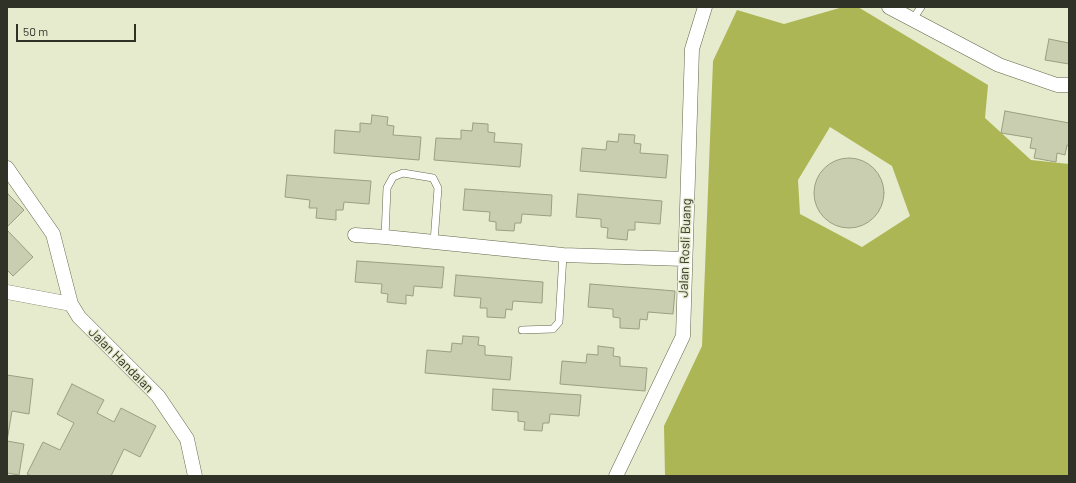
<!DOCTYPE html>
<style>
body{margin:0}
#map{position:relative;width:1076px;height:483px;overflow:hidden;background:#e6ebcd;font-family:Barlow,sans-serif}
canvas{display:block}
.frame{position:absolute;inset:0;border:8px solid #303227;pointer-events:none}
.scale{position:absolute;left:16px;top:24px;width:120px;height:18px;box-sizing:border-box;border:2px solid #303227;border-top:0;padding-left:5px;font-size:12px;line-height:14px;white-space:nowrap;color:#303227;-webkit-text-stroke:3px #e6ebcd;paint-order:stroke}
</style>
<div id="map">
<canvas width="1076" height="483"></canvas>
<div class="frame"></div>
<div class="scale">50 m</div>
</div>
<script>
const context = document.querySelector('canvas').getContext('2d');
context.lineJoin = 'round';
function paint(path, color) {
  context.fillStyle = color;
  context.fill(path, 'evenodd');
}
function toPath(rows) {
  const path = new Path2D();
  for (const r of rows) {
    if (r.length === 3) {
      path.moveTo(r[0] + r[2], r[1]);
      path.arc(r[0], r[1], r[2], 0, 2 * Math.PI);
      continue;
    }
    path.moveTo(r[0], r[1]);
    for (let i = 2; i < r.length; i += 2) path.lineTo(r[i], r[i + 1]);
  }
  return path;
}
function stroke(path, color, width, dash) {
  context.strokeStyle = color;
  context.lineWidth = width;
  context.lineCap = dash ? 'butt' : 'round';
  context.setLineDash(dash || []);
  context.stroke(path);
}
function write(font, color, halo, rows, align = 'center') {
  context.font = font + ' Barlow,sans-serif';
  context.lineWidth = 3;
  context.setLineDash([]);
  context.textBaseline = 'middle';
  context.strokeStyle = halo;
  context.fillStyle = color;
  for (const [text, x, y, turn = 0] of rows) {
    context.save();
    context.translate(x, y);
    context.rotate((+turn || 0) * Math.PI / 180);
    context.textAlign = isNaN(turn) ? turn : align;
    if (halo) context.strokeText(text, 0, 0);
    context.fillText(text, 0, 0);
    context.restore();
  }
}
const forest = toPath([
 [843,7,858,7,988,85,985,118,1031,160,1069,164,1069,476,665,476,664,426,702,346,713,61,737,10,784,24],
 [830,127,892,166,910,216,862,247,800,214,798,180]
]);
const building = toPath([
 [1049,39,1069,43,1069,64,1045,60,1049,39],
 [1005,111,1069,123,1069,146,1067,145,1065,155,1057,153,1056,162,1034,158,1036,149,1030,148,1032,138,1001,133,1005,111],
 [372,115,388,117,387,125,394,126,393,135,421,137,419,160,334,153,335,130,360,132,360,123,371,124,372,115],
 [473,123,488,124,488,132,495,133,494,142,522,144,520,167,434,160,436,138,461,139,461,130,472,131,473,123],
 [619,134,635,135,634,143,641,144,640,153,668,155,666,178,580,171,582,148,606,150,607,141,618,142,619,134],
 [849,193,35],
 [287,175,371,181,369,204,344,202,343,210,336,210,336,220,316,218,317,208,309,208,310,200,285,197,287,175],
 [465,189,552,195,551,216,522,214,521,223,515,223,514,231,496,230,496,222,489,221,490,212,463,210,465,189],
 [8,194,24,210,7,227,7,196,8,194],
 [578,194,662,201,660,224,635,222,635,230,628,230,627,240,607,238,608,228,601,227,601,219,576,217,578,194],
 [7,230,33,257,13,276,7,270,7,230],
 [357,261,444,267,442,288,414,286,413,296,406,295,406,304,387,302,388,294,381,293,382,284,355,282,357,261],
 [456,275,543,282,542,303,513,301,512,310,506,309,505,318,487,317,487,308,480,308,481,298,454,296,456,275],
 [590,284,675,291,673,314,648,312,647,320,640,319,639,329,620,328,620,318,613,317,613,309,588,307,590,284],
 [463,336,479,337,478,345,485,346,485,355,512,357,510,380,425,373,427,350,451,352,452,343,462,344,463,336],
 [598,346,614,348,613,356,620,357,620,366,647,368,645,391,560,384,562,361,586,363,587,354,598,355,598,346],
 [7,375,33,379,29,414,12,411,7,441,24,444,19,475,7,473,7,375],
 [72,384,104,400,97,413,114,422,121,408,156,426,140,457,124,449,111,476,31,476,27,474,43,442,60,450,74,423,57,414,72,384],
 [493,389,581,395,579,416,550,414,549,423,543,423,542,431,524,430,525,422,518,421,518,412,492,410,493,389]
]);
const service = toPath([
 [913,19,921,7],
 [385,237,387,188,393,177,403,173,433,178,438,188,434,242],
 [522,330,553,329,559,322,563,255]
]);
const minor = toPath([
 [889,7,999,65,1057,85,1069,85],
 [7,168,53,234,71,304,79,317,158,396,187,439,195,476],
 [355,235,385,237,563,255,684,259],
 [7,292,71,304],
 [616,476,683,336,692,49,705,7]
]);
const streetNames = [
 ["Jalan Rosli Buang",685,248,-88],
 ["Jalan Handalan",121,360,45]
];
paint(forest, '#adb654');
paint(building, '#caceb1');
stroke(building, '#9a9e82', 1);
stroke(service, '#63674d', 8);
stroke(minor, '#63674d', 15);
stroke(service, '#fff', 7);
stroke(minor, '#fff', 14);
write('13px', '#303227', '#e6ebcd', streetNames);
</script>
